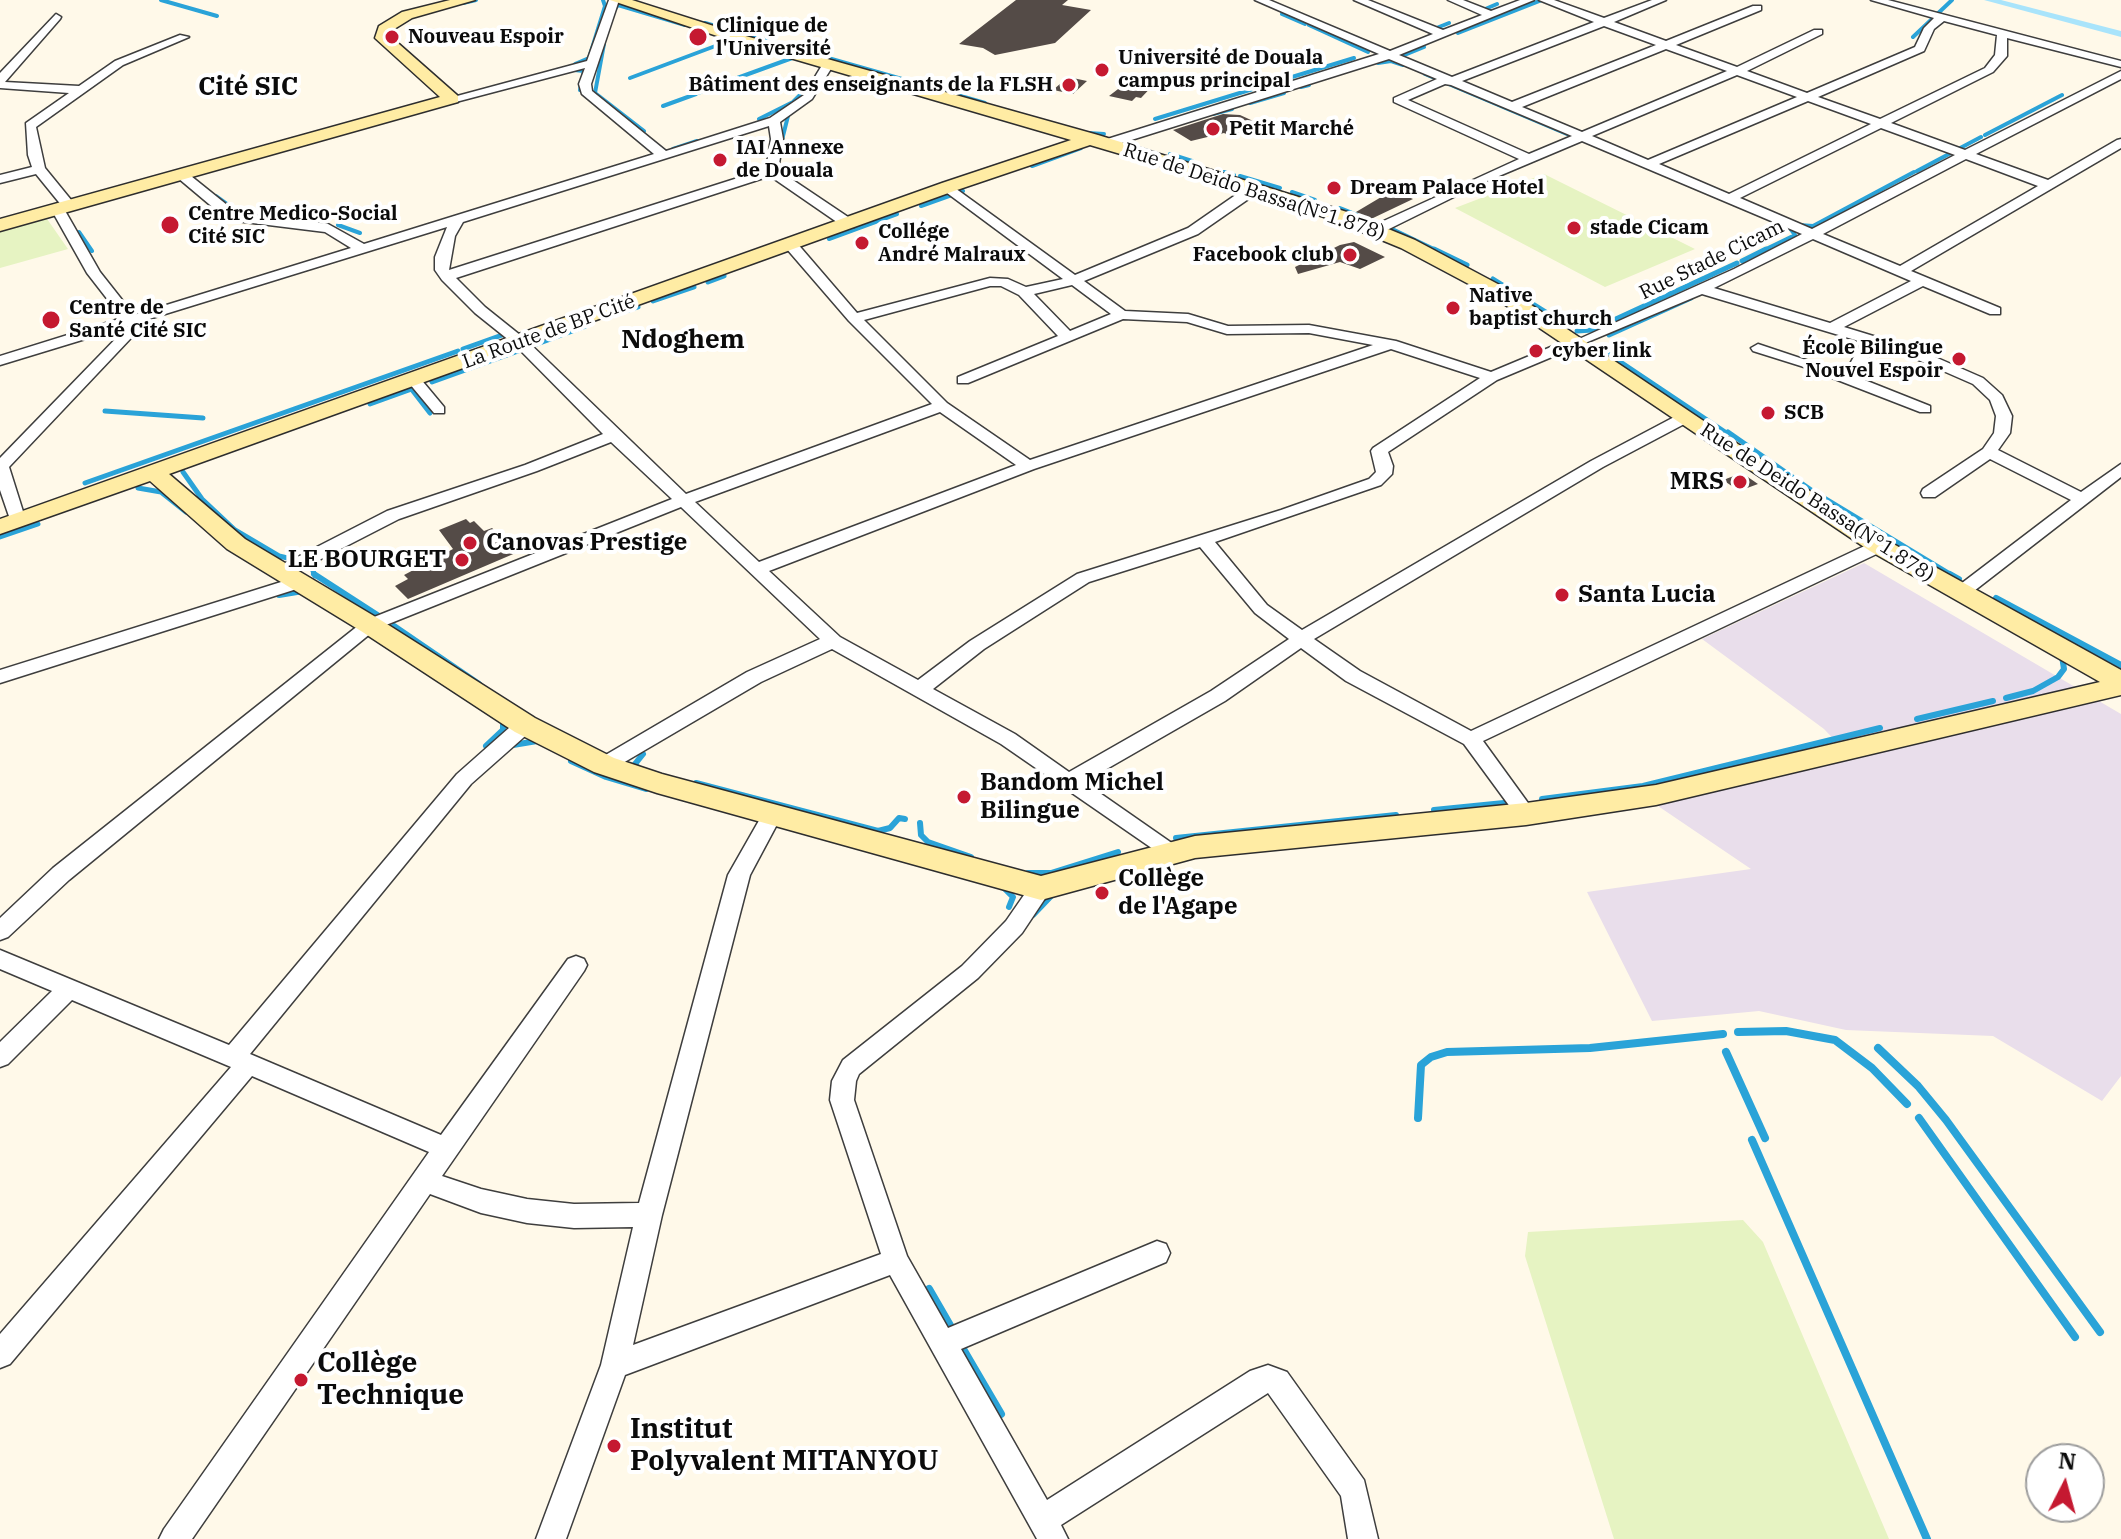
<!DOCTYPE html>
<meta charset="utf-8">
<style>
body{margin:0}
#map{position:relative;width:2121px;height:1539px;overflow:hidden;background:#fff9e9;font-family:"IBM Plex Serif",serif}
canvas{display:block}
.north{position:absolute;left:2025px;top:1443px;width:80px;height:80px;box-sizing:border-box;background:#fff;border:2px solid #9d9d9d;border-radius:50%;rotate:6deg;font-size:22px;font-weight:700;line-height:32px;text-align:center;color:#0b0b0b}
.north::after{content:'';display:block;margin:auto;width:28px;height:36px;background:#c51931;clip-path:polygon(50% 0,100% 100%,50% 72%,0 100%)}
</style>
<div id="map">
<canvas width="2121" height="1539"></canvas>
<div class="north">N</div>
</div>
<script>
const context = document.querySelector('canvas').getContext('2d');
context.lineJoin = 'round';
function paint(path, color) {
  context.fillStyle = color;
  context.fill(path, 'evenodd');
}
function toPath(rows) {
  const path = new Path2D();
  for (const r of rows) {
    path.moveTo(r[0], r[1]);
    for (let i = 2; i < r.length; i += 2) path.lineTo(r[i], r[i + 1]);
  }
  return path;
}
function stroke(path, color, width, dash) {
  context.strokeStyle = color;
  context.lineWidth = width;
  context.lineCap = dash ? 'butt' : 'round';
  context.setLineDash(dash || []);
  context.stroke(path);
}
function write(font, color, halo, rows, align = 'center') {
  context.font = font + ' "IBM Plex Serif",serif';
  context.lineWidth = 8;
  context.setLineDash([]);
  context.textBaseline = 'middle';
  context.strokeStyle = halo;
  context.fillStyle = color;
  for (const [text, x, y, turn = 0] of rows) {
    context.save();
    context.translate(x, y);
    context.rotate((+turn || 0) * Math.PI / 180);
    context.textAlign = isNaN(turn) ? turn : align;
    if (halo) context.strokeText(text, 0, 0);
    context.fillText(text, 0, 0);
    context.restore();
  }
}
const industrial = toPath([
 [1864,563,2121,714,2121,1076,2102,1101,1993,1036,1846,1030,1759,1011,1652,1021,1587,892,1751,869,1658,806,1845,751,1824,729,1702,639]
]);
const pitch = toPath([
 [1544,174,1695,249,1605,287,1455,208],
 [45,216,68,249,0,268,0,228],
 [1743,1220,1763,1242,1889,1539,1614,1539,1525,1256,1528,1232]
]);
const streamFar3 = toPath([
 [161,0,217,16],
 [463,3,476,0],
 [614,10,618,5,685,25],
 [1483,10,1497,4],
 [1282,14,1305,24],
 [705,23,916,83],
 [1309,25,1368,52],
 [1434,29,1449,23],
 [1458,33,1542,0],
 [1913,37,1952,0],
 [604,44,595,93,644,131],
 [1407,60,1402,56,1424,47],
 [1378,63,1391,61,1403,65],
 [575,64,589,58,605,6,603,0],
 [574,70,584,71,580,90],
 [1425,74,1574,137],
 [630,78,734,39],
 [729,81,795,57],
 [1301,87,1309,85],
 [933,88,985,103],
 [698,93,728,82],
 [1250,103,1284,93],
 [663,106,696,94],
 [1213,114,1232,109],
 [759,119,793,102,812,83],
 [1155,119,1354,58],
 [1088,133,1104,134],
 [1985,135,2062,95],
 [782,140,789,112],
 [673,149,697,141],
 [1170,154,1192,161],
 [1032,166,1081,148],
 [1917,171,1981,137],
 [1224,172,1234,175],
 [1240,176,1280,188],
 [1292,192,1315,200],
 [216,196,241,214],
 [921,206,963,191],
 [1340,208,1380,224],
 [338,225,360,233],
 [1799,225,1813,226,1914,172],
 [1388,227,1438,251],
 [79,232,92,251],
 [829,239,897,214],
 [1762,251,1795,235,1790,228]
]);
const streamFar2 = toPath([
 [1434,249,1467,265],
 [1742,261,1766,249],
 [1493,279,1557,319],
 [708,282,724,276],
 [653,301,694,287],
 [611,316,638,307],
 [1577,331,1592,330,1737,263],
 [1609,335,1691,298],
 [537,344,586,326],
 [463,349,505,334],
 [1607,353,1725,432],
 [432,382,521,350],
 [413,391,430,413],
 [370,404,420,386],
 [105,411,203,418],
 [1728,432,1814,492,1953,576],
 [183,472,202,499,235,530,279,556,296,560],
 [85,483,458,351],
 [138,488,161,492,186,512],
 [0,537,38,524],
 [315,576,313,571,317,564]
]);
const streamFar1 = toPath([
 [314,574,382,618],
 [1950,574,1959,579],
 [279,595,303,591],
 [1996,598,2121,665],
 [394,626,479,684],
 [2006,698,2033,691,2058,677,2064,669,2062,656],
 [1917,719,1993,701],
 [513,745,537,741],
 [486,746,503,730,503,719],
 [571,761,606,777,646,789],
 [639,769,635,764,643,754],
 [696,783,878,831,890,828,899,818,905,819],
 [1542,799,1643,786,1880,728],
 [1434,810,1504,803],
 [920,823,921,835,928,842,971,857],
 [1176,838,1396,815],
 [1028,873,1051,873,1118,852],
 [1003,887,1013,897,1009,907],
 [1033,915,1053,894]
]);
const stream = toPath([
 [1738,1032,1786,1031,1835,1040,1872,1068,1907,1104],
 [1878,1048,1918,1086,1946,1120,2100,1332],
 [1726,1052,1765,1138],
 [1418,1118,1421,1065,1431,1057,1447,1052,1590,1048,1723,1034],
 [1919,1118,2075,1337],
 [1752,1140,1927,1539],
 [929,1289,955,1334],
 [963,1349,1001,1414]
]);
const canal = toPath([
 [1984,0,2001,0,2121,31,2121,37,1984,0]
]);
const building = toPath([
 [1016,0,1068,0,1062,5,1091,10,1055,43,995,55,983,48,959,44],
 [1135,76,1158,80,1141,98,1136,97,1132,101,1109,96],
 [1068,77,1087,81,1073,94,1053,90],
 [1223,114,1240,115,1262,125,1232,137,1224,133,1191,141,1173,130],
 [1393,190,1413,199,1371,219,1356,212],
 [1354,242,1385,257,1360,269,1340,262,1298,274,1295,267,1340,245],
 [1742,473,1758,484,1739,491,1723,480],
 [466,519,470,523,474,521,484,531,492,528,518,552,408,599,395,586,408,579,404,575,453,549,439,530]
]);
const street = toPath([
 [609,0,619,0,591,84,592,91,666,151,770,118,804,95,824,62,834,64,812,99,780,122,783,139,778,170,854,221,854,227,844,227,770,176,456,278,485,307,525,339,686,494,932,404,849,321,786,248,786,242,796,242,857,313,990,278,1008,279,1026,287,1063,279,943,190,942,187,948,183,1075,275,1188,228,1250,185,1260,185,1260,191,1198,234,1084,281,1125,311,1188,314,1228,326,1309,325,1396,341,1491,372,1570,339,1579,339,1734,269,1802,234,1582,141,1480,184,1387,230,1377,230,1377,224,1519,159,1394,102,1394,98,1437,79,1389,59,1109,147,1101,147,1101,141,1379,54,1255,0,1269,0,1390,51,1433,34,1354,0,1368,0,1443,30,1482,15,1448,0,1463,0,1491,11,1520,0,1534,0,1399,55,1452,77,1594,22,1539,0,1554,0,1604,18,1652,0,1666,0,1614,22,1666,41,1753,6,1761,6,1761,10,1676,45,1737,67,1814,30,1822,30,1822,34,1747,71,1807,93,1915,47,1924,28,1934,18,1871,0,1888,0,2121,61,2121,67,2007,38,2007,56,1993,72,1891,123,1965,150,2121,71,2121,79,1976,154,2048,180,2117,140,2121,139,2121,148,1911,271,2000,308,2000,314,1990,314,1923,286,1844,327,1919,350,1983,378,2002,395,2012,416,2010,433,1998,450,2081,492,2121,464,2121,477,1974,591,1962,591,1959,587,1962,583,2071,500,1990,459,1935,497,1923,497,1921,493,1923,489,1983,449,1994,433,1996,416,1990,400,1973,384,1909,356,1875,346,1857,377,1930,406,1930,412,1920,412,1804,367,1753,351,1751,348,1758,344,1845,373,1862,342,1702,294,1497,380,1388,452,1393,466,1392,474,1381,485,1215,542,1267,605,1302,630,1591,461,1678,415,1690,415,1690,421,1603,467,1314,639,1360,671,1471,731,1873,542,1885,542,1888,546,1885,550,1483,741,1536,814,1533,819,1526,822,1519,819,1464,744,1346,681,1301,648,1225,701,1084,782,1176,846,1180,852,1176,858,1169,860,1001,744,832,649,761,682,611,770,597,770,594,765,597,760,747,672,820,639,681,507,376,629,69,880,8,937,0,940,0,918,53,868,364,621,672,499,611,442,537,471,399,519,288,576,276,576,273,572,276,568,387,511,525,465,603,434,515,345,475,313,442,280,435,270,435,257,447,227,149,319,9,467,26,521,24,525,12,525,0,490,0,458,128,326,0,365,0,356,122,318,87,273,51,209,62,206,36,174,0,183,0,175,32,167,28,155,26,123,69,93,0,88,0,73,56,14,61,17,60,19,5,82,79,86,115,61,180,35,189,37,123,65,36,127,45,168,76,206,64,209,100,272,134,315,351,248,325,232,228,220,178,178,178,172,186,172,237,213,328,224,364,244,654,154,582,94,579,84,585,68,452,103,446,99,587,61,609,0],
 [1944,21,1997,35,1995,55,1985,68,1880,119,1818,97,1924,51,1934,29,1944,21],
 [1604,26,1656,45,1512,102,1462,81,1604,26],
 [1666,49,1727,71,1582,132,1522,107,1666,49],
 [1737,75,1797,97,1648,160,1592,136,1737,75],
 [1445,84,1451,85,1572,136,1529,154,1408,100,1445,84],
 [1808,101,1871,124,1729,194,1659,164,1808,101],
 [769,126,771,139,766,169,449,270,455,236,463,222,769,126],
 [1881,128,1955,155,1812,229,1740,198,1881,128],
 [1966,159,2038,186,1900,266,1823,234,1966,159],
 [1813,239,1911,281,1830,323,1714,288,1813,239],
 [1072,285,1111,314,1070,331,1034,294,1072,285],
 [990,286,1001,286,1019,295,1058,336,958,377,958,383,968,383,1123,319,1187,322,1227,334,1309,333,1373,345,1030,460,947,403,864,320,990,286],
 [1391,349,1480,378,1373,448,1371,451,1376,472,1369,479,1281,510,1077,574,970,641,918,680,840,637,769,571,1034,469,1391,349],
 [940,412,1016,465,759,562,695,502,940,412],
 [1200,547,1255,613,1289,639,1211,691,1069,772,1015,734,933,689,984,649,1089,582,1200,547],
 [414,375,419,377,444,407,444,413,434,413,409,383,406,380,414,375],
 [297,577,303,579,306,583,303,587,0,683,0,670,297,577],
 [525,718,535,725,532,730,471,784,250,1054,441,1135,568,959,576,956,584,959,587,965,584,971,442,1176,481,1189,527,1199,574,1204,639,1203,728,875,765,810,779,810,782,815,750,875,662,1215,633,1345,881,1254,830,1100,832,1081,843,1060,962,966,1006,921,1033,882,1041,880,1049,882,1052,888,1022,933,978,978,859,1074,856,1081,854,1100,907,1256,948,1328,1157,1241,1166,1244,1170,1253,1166,1262,961,1349,1047,1500,1250,1371,1268,1365,1287,1372,1364,1480,1378,1539,1348,1539,1341,1496,1268,1393,1061,1525,1068,1539,1037,1539,890,1275,625,1375,566,1539,536,1539,601,1365,633,1227,574,1228,527,1223,481,1213,430,1194,192,1539,159,1539,164,1529,429,1152,252,1076,10,1364,0,1368,0,1334,231,1067,72,1000,8,1064,0,1067,0,1042,52,991,0,969,0,950,229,1045,457,774,518,720,525,718]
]);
const secondary = toPath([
 [450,0,475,0,412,18,391,31,391,37,458,96,458,102,0,231,0,219,440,97,375,38,379,26,402,12,450,0],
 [610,0,632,0,742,35,1098,135,1347,212,1415,240,1509,290,1772,467,1888,541,2121,670,2121,695,1656,805,1526,825,1195,858,1041,900,657,793,594,772,515,732,361,631,227,549,150,481,0,534,0,519,942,183,1071,140,732,41,610,0],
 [1090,145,1249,192,1333,220,1401,248,1495,298,1870,551,2100,682,1656,785,1526,803,1195,836,1041,876,662,774,614,758,535,718,379,619,245,539,169,474,954,191,1090,145]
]);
const markers = [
 [392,37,8,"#c51931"],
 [698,37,10,"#c51931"],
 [1102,70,8,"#c51931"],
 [1069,85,8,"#c51931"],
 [1213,129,8,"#c51931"],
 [720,160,8,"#c51931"],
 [1334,188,8,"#c51931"],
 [170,225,10,"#c51931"],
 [1574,228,8,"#c51931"],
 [862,243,8,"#c51931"],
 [1350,255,8,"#c51931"],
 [1453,308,8,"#c51931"],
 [51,320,10,"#c51931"],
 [1536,351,8,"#c51931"],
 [1959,359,8,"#c51931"],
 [1768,413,8,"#c51931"],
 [1740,482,8,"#c51931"],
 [470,543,8,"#c51931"],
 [462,560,8,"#c51931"],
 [1562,595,8,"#c51931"],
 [964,797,8,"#c51931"],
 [1102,893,8,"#c51931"],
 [301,1380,8,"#c51931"],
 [614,1446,8,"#c51931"]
];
const farPoinames = [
 ["Clinique de",716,26],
 ["l'Université",716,49],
 ["Nouveau Espoir",408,37],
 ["Université de Douala",1118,58],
 ["campus principal",1118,81],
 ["Bâtiment des enseignants de la FLSH",1053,85,"right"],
 ["Petit Marché",1229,129],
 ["IAI Annexe",736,148],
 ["de Douala",736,171],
 ["Dream Palace Hotel",1350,188],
 ["Centre Medico-Social",188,214],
 ["Cité SIC",188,237],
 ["stade Cicam",1590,228],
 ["Collége",878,232],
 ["André Malraux",878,255],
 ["Facebook club",1334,255,"right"],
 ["Native",1469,296],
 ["baptist church",1469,319],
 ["Centre de",69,308],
 ["Santé Cité SIC",69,331],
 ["École Bilingue",1943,348,"right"],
 ["Nouvel Espoir",1943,371,"right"],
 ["cyber link",1552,351],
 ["SCB",1784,413]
];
const farStreetnames = [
 ["Rue de Deido Bassa(N°1.878)",1254,192,18],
 ["Rue Stade Cicam",1712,260,-26],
 ["La Route de BP Cité",549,332,-20],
 ["Rue de Deido Bassa(N°1.878)",1817,503,33]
];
const poiNames = [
 ["MRS",1724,482,"right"],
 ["Canovas Prestige",486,543],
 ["LE BOURGET",446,560,"right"],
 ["Santa Lucia",1578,595],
 ["Bandom Michel",980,783],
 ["Bilingue",980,811],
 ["Collège",1118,879],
 ["de l'Agape",1118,907]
];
const farDistrictnames = [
 ["Cité SIC",248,87],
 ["Ndoghem",683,340]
];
const nearPoinames = [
 ["Collège",317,1364],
 ["Technique",317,1396],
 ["Institut",630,1430],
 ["Polyvalent MITANYOU",630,1462]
];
paint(industrial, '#e9deeb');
paint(pitch, '#e6f3c2');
stroke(streamFar3, '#2aa3d8', 4);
stroke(streamFar2, '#2aa3d8', 5);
stroke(streamFar1, '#2aa3d8', 6);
stroke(stream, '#2aa3d8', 8);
paint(canal, '#a9e4fb');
paint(building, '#544b47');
stroke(street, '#3e3e3e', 3);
stroke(secondary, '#2d2d2d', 3);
paint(street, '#fff');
paint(secondary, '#ffeca4');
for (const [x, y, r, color] of markers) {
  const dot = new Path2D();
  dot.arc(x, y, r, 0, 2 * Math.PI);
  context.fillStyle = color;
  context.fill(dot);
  stroke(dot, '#fff', 3);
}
write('bold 20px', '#0b0b0b', '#fff', farPoinames, 'left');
write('20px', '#0b0b0b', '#fff', farStreetnames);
write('bold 24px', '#0b0b0b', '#fff', poiNames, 'left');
write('bold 26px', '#0b0b0b', '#fff', farDistrictnames);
write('bold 28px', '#0b0b0b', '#fff', nearPoinames, 'left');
</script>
